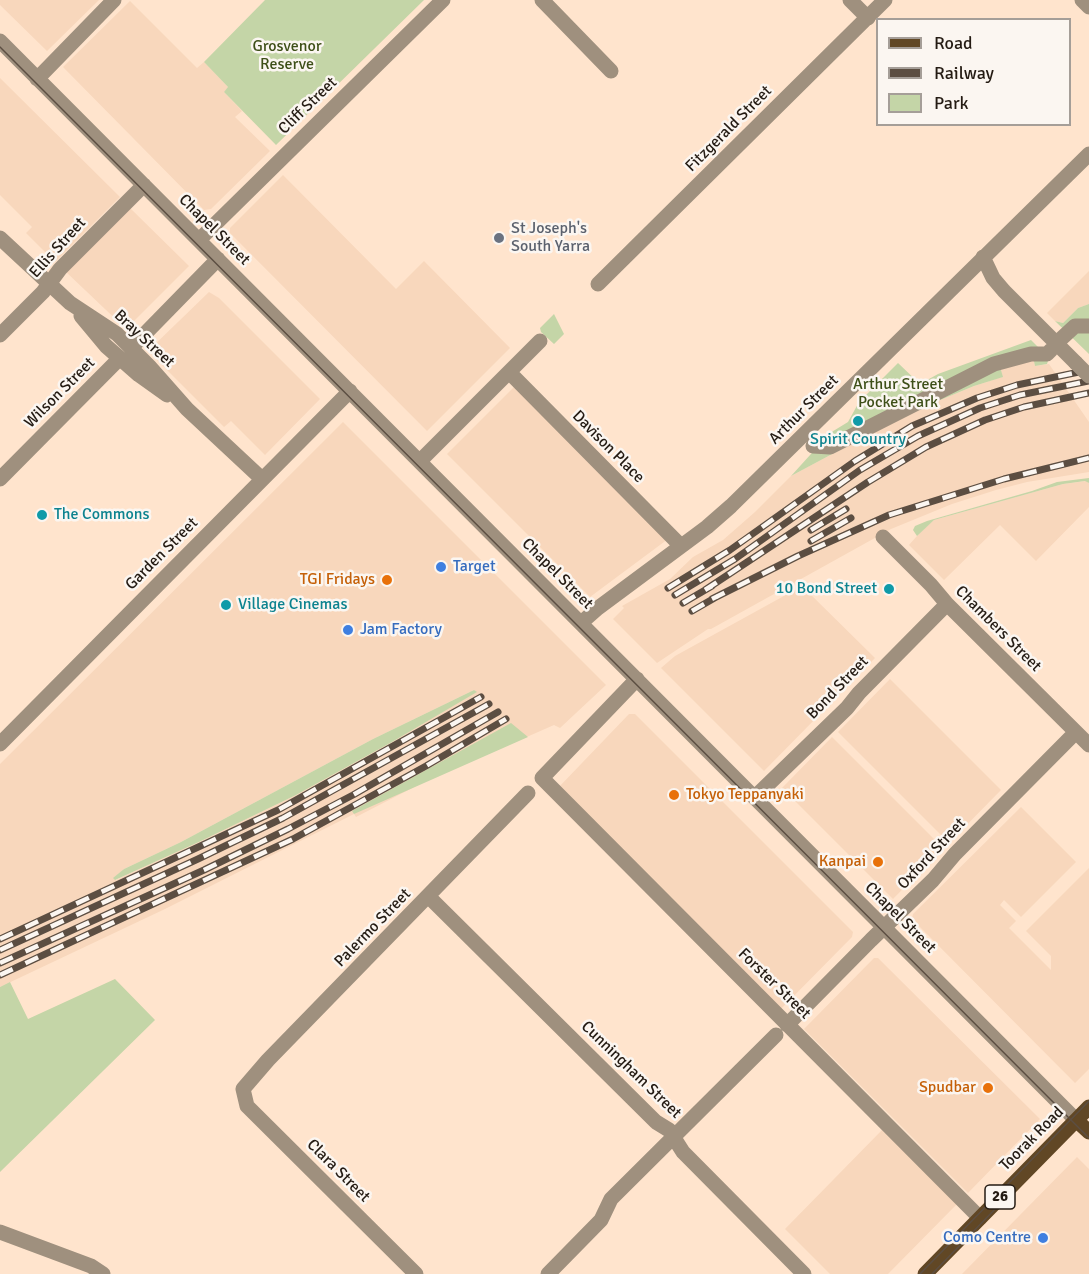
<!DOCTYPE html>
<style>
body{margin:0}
#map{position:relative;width:1089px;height:1274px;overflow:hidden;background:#ffe4cd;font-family:Signika,sans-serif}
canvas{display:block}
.legend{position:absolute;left:876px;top:18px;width:195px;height:108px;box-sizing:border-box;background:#fbf6f1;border:2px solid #a59e98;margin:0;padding:8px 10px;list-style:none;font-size:18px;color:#241b13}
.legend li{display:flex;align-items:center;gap:12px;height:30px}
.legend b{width:30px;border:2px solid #a59e98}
</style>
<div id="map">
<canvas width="1089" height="1274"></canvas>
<ul class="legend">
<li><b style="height:8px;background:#614725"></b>Road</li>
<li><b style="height:8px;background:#5c4e42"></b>Railway</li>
<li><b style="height:16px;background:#c4d5a7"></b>Park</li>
</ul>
</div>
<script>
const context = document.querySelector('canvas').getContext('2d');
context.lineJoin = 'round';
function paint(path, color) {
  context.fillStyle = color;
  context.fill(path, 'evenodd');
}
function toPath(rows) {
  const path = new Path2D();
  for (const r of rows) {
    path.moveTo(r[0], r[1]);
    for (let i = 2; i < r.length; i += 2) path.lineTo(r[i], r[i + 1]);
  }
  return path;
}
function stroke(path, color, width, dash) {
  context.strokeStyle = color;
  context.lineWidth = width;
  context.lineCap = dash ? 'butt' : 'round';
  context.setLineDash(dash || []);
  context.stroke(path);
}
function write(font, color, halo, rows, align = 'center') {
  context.font = font + ' Signika,sans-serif';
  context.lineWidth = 5;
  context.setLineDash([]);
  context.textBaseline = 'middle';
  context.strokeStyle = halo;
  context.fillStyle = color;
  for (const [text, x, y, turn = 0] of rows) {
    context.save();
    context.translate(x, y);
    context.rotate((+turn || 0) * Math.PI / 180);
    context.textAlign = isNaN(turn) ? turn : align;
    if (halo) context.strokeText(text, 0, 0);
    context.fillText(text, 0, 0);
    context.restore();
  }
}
const built = toPath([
 [0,0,99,0,47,51,0,5],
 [130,1,197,68,204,62,229,88,224,92,242,111,235,117,270,151,211,209,204,210,63,67],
 [0,78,120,197,55,262,26,233,32,227,0,195],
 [283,175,396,289,424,261,510,348,427,431,230,233,230,228],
 [129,207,189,266,126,329,65,271],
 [1089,271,1089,304,1078,308,1063,323,1055,321,1047,313],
 [209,292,219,298,320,399,265,455,231,421,224,427,148,351],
 [1033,357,1035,366,1049,364,1089,422,1089,472,1027,482,996,490,952,504,891,529,711,629,708,629,657,663,613,619,624,608,622,606,670,579,693,557,723,540,755,512,791,476,909,413,974,386,1002,377,1000,366],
 [515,386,668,539,590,597,447,454],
 [343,422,606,685,560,728,554,725,422,783,356,817,354,814,165,909,0,987,0,764],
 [474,690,476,692,392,742,296,795,201,841,116,880,114,878,124,869,181,842,373,739],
 [1086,481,1089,483,1089,507,1036,561,1000,525,944,580,909,545,924,528,934,520,1063,484],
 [802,586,875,658,764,771,661,668,675,656],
 [890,679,1001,790,949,843,838,732],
 [629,714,635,714,853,932,852,937,780,1010,558,788],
 [832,737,943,848,893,899,782,788],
 [1021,807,1076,862,1021,917,1004,900,1000,905,1016,921,1009,928,1051,970,1051,956,1026,931,1089,868,1089,1069,1075,1083,912,919,913,914],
 [874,958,878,958,1040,1119,968,1193,804,1029],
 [882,1130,957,1204,888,1274,830,1274,785,1229],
 [1077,1157,1089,1169,1089,1274,962,1274]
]);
const green = toPath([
 [265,0,424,0,276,145,224,92,228,87,204,62],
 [1089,304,1089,354,1055,321,1063,323,1078,308],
 [554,314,564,334,554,344,541,332,540,328],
 [1031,340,1049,358,1047,364,1035,366,1033,357,1000,367,1003,377,974,386,909,413,791,476,830,433,848,422,859,402,898,363,920,384,938,374],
 [1089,478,1089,483,1085,481,1063,484,934,520,917,536,913,530,915,526,927,521,1032,491,1057,482],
 [474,690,477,692,392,742,296,795,201,841,115,880,113,878,124,869,181,842,373,739],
 [511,723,528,737,354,814,352,811],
 [115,979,155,1020,0,1172,0,987,10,982,28,1019]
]);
const minor = toPath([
 [542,0,611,71],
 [850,0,868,18],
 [1082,0,1089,7],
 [0,41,1076,1120],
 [37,79,114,0],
 [0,238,70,303,117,334,149,366,187,409,262,479],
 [199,240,443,0],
 [983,257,993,278,1004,291,1076,363],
 [598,284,885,0],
 [81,316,106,346,139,375,167,395],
 [0,335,43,292,60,269,144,185],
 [1062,338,1075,326,1089,326],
 [131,348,218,259],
 [509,372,681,546],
 [813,446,830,447,994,364,1031,354,1047,354,1051,350],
 [420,461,540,341],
 [0,479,120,358],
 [883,537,931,585,947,604,1089,745],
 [581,623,598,608,707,527,731,506,1089,154],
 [637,679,542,778,980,1218],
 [0,744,350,391],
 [755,797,847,708,859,693,947,604],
 [429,897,656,1122,669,1130,683,1152,804,1274],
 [787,1025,871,940,933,880,955,854,1076,732],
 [0,1232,91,1266,103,1274],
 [416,1274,247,1106,243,1089,268,1060,528,793],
 [548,1274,601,1220,611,1199,776,1035]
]);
const major = toPath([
 [1076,1120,1089,1132],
 [925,1274,1089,1107]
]);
const tram = toPath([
 [0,47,1089,1138],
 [920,1274,1089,1101],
 [932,1274,999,1205]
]);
const rail = toPath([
 [811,530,846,509],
 [811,541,851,518],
 [668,588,730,550,855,461,912,426,977,398,1017,385,1089,370],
 [705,590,868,482,926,447,985,420,1024,407,1089,393],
 [675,595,735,559,860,470,918,436,980,408,1020,395,1089,381],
 [712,599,798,556,889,515,1004,479,1089,458],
 [683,603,712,586],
 [692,611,718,596],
 [0,939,278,810,481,697],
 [0,950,198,859,283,818,489,704],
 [0,963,204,870,288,829,353,795,498,712],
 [0,975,293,839,426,766,506,719]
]);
const minorBridge = toPath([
 [1076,363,1089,376]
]);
const markers = [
 [499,238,6,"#6b7280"],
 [858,421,6,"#0f9aa8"],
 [42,515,6,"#0f9aa8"],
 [441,567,6,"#3f7fe0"],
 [387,580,6,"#e8710a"],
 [889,589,6,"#0f9aa8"],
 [226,605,6,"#0f9aa8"],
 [348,630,6,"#3f7fe0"],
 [674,795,6,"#e8710a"],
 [878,862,6,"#e8710a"],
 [988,1088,6,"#e8710a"],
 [1043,1238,6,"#3f7fe0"]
];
const shields = [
 [1000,1197,30]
];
const shieldNames = [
 ["26",1000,1197]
];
const parkNames = [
 ["Grosvenor",287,47],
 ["Reserve",287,65],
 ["Arthur Street",898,385],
 ["Pocket Park",898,403]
];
const streetNames = [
 ["Cliff Street",308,106,-44],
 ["Fitzgerald Street",729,129,-45],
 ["Chapel Street",214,230,45],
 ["Ellis Street",58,248,-48],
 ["Bray Street",144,339,43],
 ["Wilson Street",60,393,-45],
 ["Arthur Street",804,410,-45],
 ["Davison Place",608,447,45],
 ["Garden Street",162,554,-45],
 ["Chapel Street",557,574,45],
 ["Chambers Street",998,629,45],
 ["Bond Street",838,688,-46],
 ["Oxford Street",932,854,-47],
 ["Chapel Street",900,918,45],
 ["Palermo Street",373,928,-46],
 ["Forster Street",774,984,44],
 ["Cunningham Street",631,1070,44],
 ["Toorak Road",1032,1139,-45],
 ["Clara Street",338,1171,45]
];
const worshipNames = [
 ["St Joseph's",511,229],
 ["South Yarra",511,247]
];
const cultureNames = [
 ["Spirit Country",858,440,"center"],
 ["The Commons",54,515],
 ["10 Bond Street",877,589,"right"],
 ["Village Cinemas",238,605]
];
const shopNames = [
 ["Target",453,567],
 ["Jam Factory",360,630],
 ["Como Centre",1031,1238,"right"]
];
const foodNames = [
 ["TGI Fridays",375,580],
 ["Tokyo Teppanyaki",686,795,"left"],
 ["Kanpai",866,862],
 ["Spudbar",976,1088]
];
paint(built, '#f8d7bc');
paint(green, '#c4d5a7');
stroke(minor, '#9f907e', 15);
stroke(major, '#614725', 15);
stroke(tram, '#5c4e42', 1.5);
stroke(rail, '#5c4e42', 7);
stroke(rail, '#fbf6f1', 4.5, [14]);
stroke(minorBridge, '#9f907e', 15);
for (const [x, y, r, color] of markers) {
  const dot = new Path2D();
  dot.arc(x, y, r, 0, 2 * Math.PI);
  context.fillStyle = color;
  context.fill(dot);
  stroke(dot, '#fbf6f1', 2);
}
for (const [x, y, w] of shields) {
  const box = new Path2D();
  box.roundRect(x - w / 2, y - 12, w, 24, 4.5);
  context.fillStyle = '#fbf6f1';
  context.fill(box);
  stroke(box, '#241b13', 1.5);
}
write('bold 15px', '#241b13', null, shieldNames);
write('16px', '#3e4f18', '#fbf6f1', parkNames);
write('16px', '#241b13', '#fbf6f1', streetNames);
write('16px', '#5b616d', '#fbf6f1', worshipNames, 'left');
write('16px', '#0d838f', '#fbf6f1', cultureNames, 'left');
write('16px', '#366cbe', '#fbf6f1', shopNames, 'left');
write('16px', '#c56008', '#fbf6f1', foodNames, 'right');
</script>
